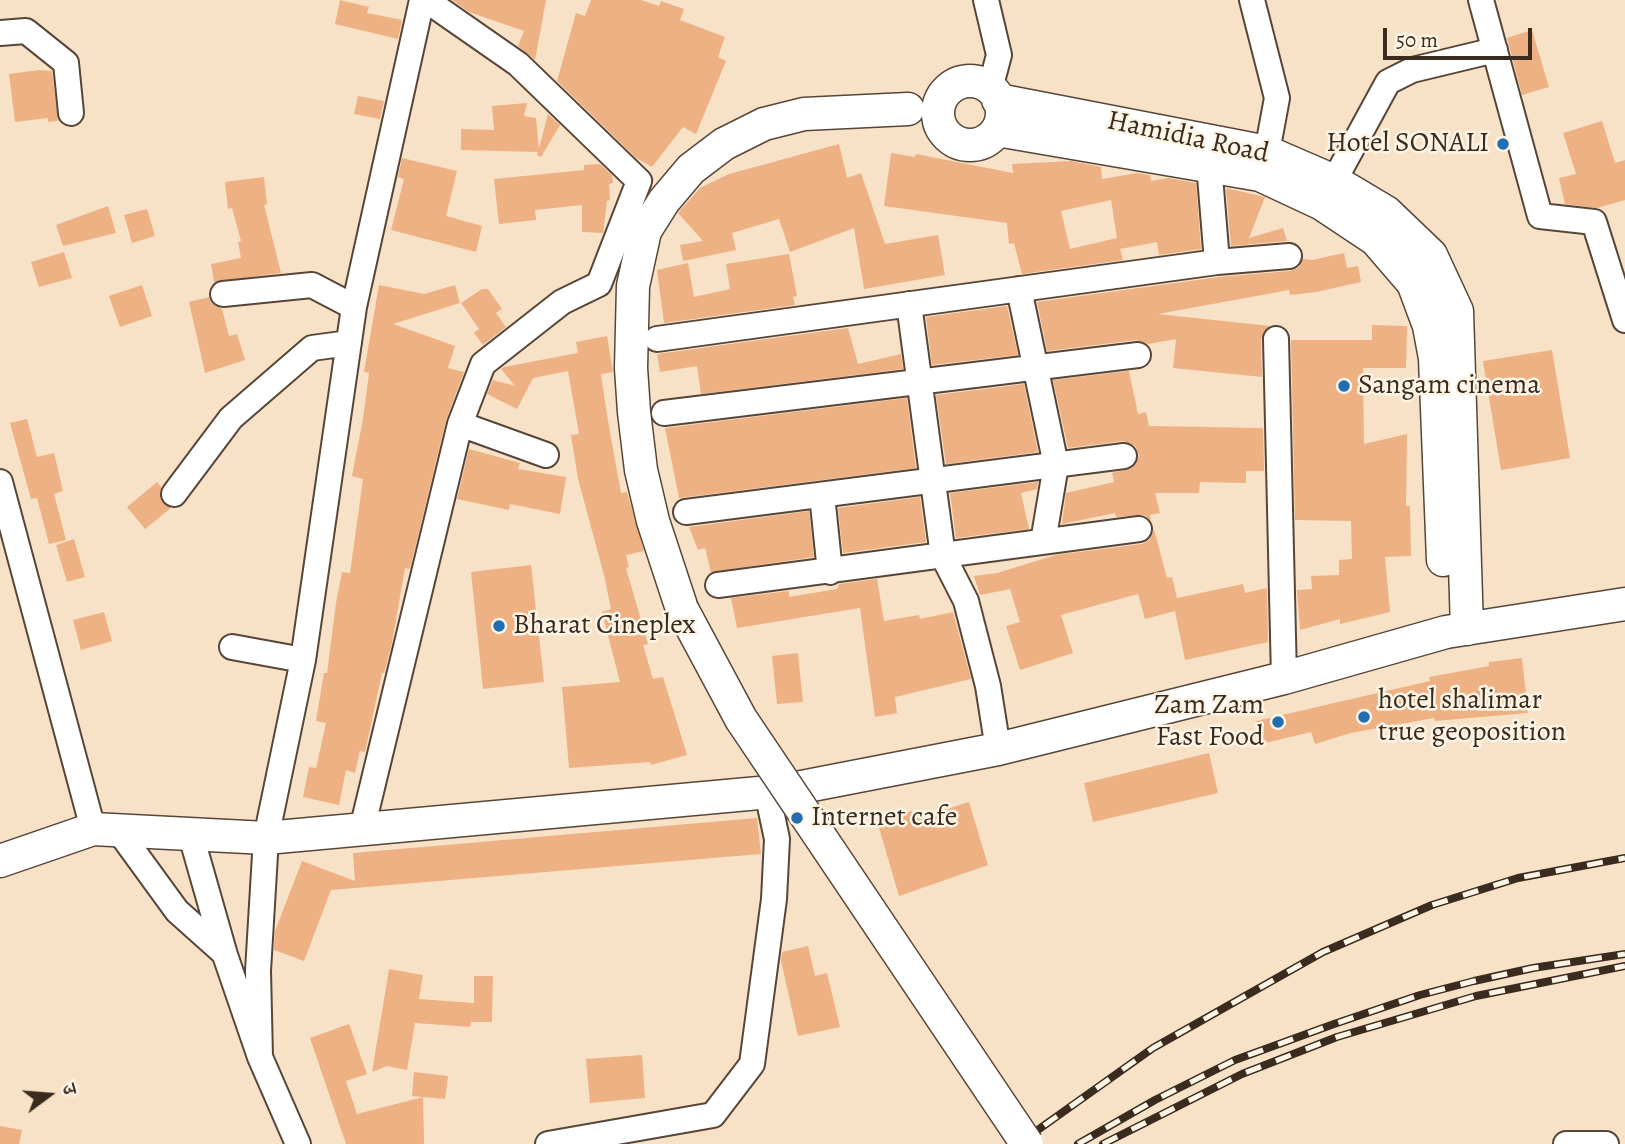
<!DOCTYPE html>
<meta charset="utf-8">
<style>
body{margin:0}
#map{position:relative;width:1625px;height:1144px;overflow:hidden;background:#f7e2c8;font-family:Alegreya,"Noto Serif Devanagari",serif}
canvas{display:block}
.north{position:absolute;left:14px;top:1060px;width:70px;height:70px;-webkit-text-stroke:5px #fcf5e5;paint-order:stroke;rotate:74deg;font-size:19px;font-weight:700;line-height:28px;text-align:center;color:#3b2a1e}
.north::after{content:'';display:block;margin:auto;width:24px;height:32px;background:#3b2a1e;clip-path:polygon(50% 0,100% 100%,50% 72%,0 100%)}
.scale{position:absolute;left:1383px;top:28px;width:149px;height:32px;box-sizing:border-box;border:4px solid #3b2a1e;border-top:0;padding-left:9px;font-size:21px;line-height:24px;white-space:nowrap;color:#3b2a1e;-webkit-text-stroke:5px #fcf5e5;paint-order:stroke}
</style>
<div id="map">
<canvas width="1625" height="1144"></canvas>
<div class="north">उ</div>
<div class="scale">50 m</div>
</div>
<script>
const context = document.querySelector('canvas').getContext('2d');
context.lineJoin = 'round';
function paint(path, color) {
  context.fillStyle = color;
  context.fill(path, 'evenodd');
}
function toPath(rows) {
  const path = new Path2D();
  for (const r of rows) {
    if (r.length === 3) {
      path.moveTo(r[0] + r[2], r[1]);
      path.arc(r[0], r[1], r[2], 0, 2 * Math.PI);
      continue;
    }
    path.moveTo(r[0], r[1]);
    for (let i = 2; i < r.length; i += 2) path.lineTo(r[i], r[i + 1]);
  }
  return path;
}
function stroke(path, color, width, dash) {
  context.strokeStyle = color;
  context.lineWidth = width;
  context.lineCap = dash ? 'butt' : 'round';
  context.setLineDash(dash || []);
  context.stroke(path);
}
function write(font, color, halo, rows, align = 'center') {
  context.font = font + ' Alegreya,serif';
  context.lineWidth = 5;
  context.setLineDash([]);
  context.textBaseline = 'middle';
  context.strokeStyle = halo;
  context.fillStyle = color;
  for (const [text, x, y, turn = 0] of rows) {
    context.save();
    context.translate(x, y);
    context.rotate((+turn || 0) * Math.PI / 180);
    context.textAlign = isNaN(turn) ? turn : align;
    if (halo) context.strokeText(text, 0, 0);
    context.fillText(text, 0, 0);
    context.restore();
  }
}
const building = toPath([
 [340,0,369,7,367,13,402,20,398,39,335,24],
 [452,0,546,0,535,60,518,46,524,31,469,12],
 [591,0,641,0,659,6,661,1,684,9,680,20,725,37,718,57,726,61,696,134,683,127,652,167,636,158,557,81,576,13,585,16],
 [1532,30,1549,87,1522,95,1507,38],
 [39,70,52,71,58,121,48,122,48,118,15,122,9,74],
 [358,96,384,101,380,119,354,114],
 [527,103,524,116,536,118,539,148,548,114,560,125,541,157,537,155,538,152,461,150,461,129,494,130,492,106],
 [1602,121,1615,163,1625,160,1625,200,1597,208,1565,204,1559,178,1576,174,1563,133],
 [839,144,847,178,861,173,885,244,938,235,945,275,864,289,854,228,790,252,779,219,732,233,736,250,683,261,680,245,703,241,678,213,700,188,729,174],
 [891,153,915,157,916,154,1013,173,1012,164,1071,161,1101,167,1102,179,1137,173,1150,175,1151,181,1168,178,1196,183,1201,249,1159,255,1157,242,1120,249,1123,260,1022,274,1014,243,1009,244,1007,223,884,206],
 [1111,200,1117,238,1070,249,1061,211],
 [402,158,457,171,446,216,482,226,476,252,391,230,404,179,398,177],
 [600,164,612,175,613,183,609,184,610,200,607,201,603,233,582,232,582,205,535,210,536,220,499,224,494,179,584,170,584,165],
 [264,177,267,204,264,205,281,273,214,282,211,264,241,258,238,242,241,241,232,208,228,209,225,182],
 [1226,188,1265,197,1249,238,1283,228,1287,241,1231,246],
 [108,206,116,233,63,246,56,225],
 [147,209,155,236,132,243,124,215],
 [64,252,72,278,39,287,31,262],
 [1344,253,1347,268,1358,266,1361,282,1316,292,1290,295,1289,290,1158,314,1270,326,1261,339,1262,377,1173,368,1176,339,1148,344,1136,340,1047,351,1037,302,1219,277,1290,271,1298,268,1303,259,1312,260],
 [789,254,797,296,793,297,795,305,664,323,657,270,688,263,694,297,730,289,726,264],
 [142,285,152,316,120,327,109,296],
 [379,285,424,294,455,285,460,303,393,324,455,346,448,368,464,372,446,420,410,569,405,568,392,643,384,673,382,673,365,752,360,751,355,773,346,770,339,805,303,797,309,767,316,768,326,723,316,721,324,673,327,673,336,603,342,572,350,573,363,479,352,476,363,419,369,373,364,372],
 [482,289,488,289,502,309,496,313,506,327,483,345,474,333,479,329,461,303],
 [209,297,211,303,222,309,229,336,237,334,245,360,205,373,189,302],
 [1007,306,1018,355,932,365,926,317],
 [1372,325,1407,326,1406,368,1363,368,1364,444,1407,434,1406,506,1410,506,1411,556,1385,557,1390,612,1340,624,1340,619,1300,630,1297,590,1312,589,1311,576,1339,575,1339,560,1352,559,1351,521,1295,520,1291,340,1372,340],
 [848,328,858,364,901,354,903,369,701,394,697,366,660,372,657,354],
 [607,336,613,372,601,374,607,415,621,493,627,492,644,551,626,555,629,567,626,568,648,644,643,645,653,679,663,677,687,755,651,765,650,762,569,768,562,687,620,682,602,612,611,609,604,575,578,479,571,435,579,434,568,371,533,378,517,409,487,394,493,380,515,386,501,369,504,367,578,353,576,342],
 [1552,350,1570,458,1501,470,1483,361],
 [1129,371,1138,414,1146,412,1149,426,1263,428,1264,471,1246,471,1246,483,1200,482,1199,493,1155,493,1160,513,1150,515,1151,521,1144,515,1116,517,1115,513,1062,524,1066,493,1114,482,1112,473,1132,468,1139,455,1135,446,1123,441,1068,448,1053,380],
 [1024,384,1038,452,946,464,936,395],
 [907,398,916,468,679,498,665,428],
 [27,419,37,457,54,453,63,491,54,494,66,540,49,544,37,498,31,499,10,423],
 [469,449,520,463,518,469,566,477,560,514,510,504,509,510,457,499],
 [157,482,161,487,161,500,171,508,145,529,127,507],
 [1038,482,1037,489,1021,493,1029,529,956,538,950,493],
 [920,497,926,542,843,553,838,508],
 [809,511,814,557,711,572,705,548,698,550,689,527],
 [1154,529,1167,578,1172,577,1177,598,1243,584,1245,593,1267,588,1268,642,1185,660,1175,611,1145,619,1138,594,1061,615,1073,653,1020,670,1006,626,1020,622,1010,589,980,595,974,576,997,573,1056,555,1142,544,1149,540],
 [74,539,85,577,67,582,56,545],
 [531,565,544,682,483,689,471,572],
 [877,579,884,621,919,615,920,619,953,612,971,679,895,697,897,713,875,717,860,608,737,628,731,598,789,591,789,597,837,589,839,584],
 [104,612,112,641,81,650,73,620],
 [798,653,803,702,777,704,772,656],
 [1522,658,1528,713,1435,721,1434,718,1351,733,1315,744,1311,732,1261,744,1256,721,1430,681,1429,677,1489,666,1489,662],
 [1209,753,1218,793,1093,822,1084,783],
 [969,802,988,865,899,896,877,821,912,811,915,819],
 [757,818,761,854,331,890,304,961,274,950,275,931,302,861,355,881,353,853],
 [808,946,815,976,827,973,840,1027,798,1036,781,961,782,952],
 [389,969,423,975,419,999,474,1003,474,976,493,976,492,1022,471,1022,470,1027,415,1023,407,1070,387,1066,372,1072],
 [349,1024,367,1074,346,1081,357,1114,423,1097,424,1144,346,1144,310,1038],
 [642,1055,645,1098,590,1103,586,1059],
 [414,1072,448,1076,445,1099,412,1096],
 [0,1126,22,1130,19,1144,0,1144]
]);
const minor = toPath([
 [986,0,999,55,990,89],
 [1252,0,1277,98,1267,152],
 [1481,0,1540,216,1594,222,1625,320],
 [0,33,26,31,66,63,71,113],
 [1209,164,1217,262],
 [1334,181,1388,82,1412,70,1495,50],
 [1019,289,1056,465,1043,542],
 [223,294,312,285,354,307],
 [909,304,943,556,966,601,988,686,998,749],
 [657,339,1217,262,1289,256],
 [1276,339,1284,678],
 [664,413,1138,355],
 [460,424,546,455],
 [0,482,93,829],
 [174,494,231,418,312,348,349,343],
 [822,495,830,572],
 [686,512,1124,456],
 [718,585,1139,529],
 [232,647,303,660],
 [362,829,460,424,483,364,562,302,599,284,639,181,518,64,426,0],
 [118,830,177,911,224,953],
 [190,832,225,955,260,1057,298,1144],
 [260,1057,258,971,266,838,303,660,354,307,422,0],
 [548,1144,713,1115,752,1064,774,899,777,839,767,792],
 [1566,1144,1606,1144]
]);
const major = toPath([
 [970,113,32],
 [998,100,1267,152,1334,181,1386,212,1431,255,1457,311,1467,629],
 [997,130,1260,175,1322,204,1376,240,1413,283,1429,326,1435,358,1443,560],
 [682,609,653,521,641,470,634,412,631,368,633,286,645,231,664,201,691,169,724,144,764,124,804,114,908,109],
 [0,861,93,829,266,838,781,791,998,749,1284,678,1446,632,1625,604]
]);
const rail = toPath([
 [1018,1144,1153,1048,1323,952,1432,905,1518,878,1625,858],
 [1078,1144,1155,1100,1235,1060,1334,1024,1420,995,1474,981,1533,968,1625,954],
 [1103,1144,1242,1074,1337,1037,1476,996,1625,966]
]);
const majorBridge = toPath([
 [682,609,741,719,1027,1144]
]);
const markers = [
 [1503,144,7,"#1f6fb2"],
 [1344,386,7,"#1f6fb2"],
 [499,626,7,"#1f6fb2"],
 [1364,717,7,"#1f6fb2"],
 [1278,722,7,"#1f6fb2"],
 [797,818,7,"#1f6fb2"]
];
const streetNames = [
 ["Hamidia Road",1188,138,12]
];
const poiNames = [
 ["Hotel SONALI",1489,144,"right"],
 ["Sangam cinema",1358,386],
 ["Bharat Cineplex",513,626],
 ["hotel shalimar",1378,701],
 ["true geoposition",1378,733],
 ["Zam Zam",1264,706,"right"],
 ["Fast Food",1264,738,"right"],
 ["Internet cafe",811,818]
];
paint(building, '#edb184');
stroke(minor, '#574638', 28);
stroke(major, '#574638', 35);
stroke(minor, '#fff', 24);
stroke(major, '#fff', 32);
stroke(rail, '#3b2a1e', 8);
stroke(rail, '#fcf5e5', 5, [16]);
stroke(majorBridge, '#574638', 35, []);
stroke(majorBridge, '#fff', 32);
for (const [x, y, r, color] of markers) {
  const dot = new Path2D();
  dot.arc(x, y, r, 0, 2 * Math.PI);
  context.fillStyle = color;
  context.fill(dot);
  stroke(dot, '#fcf5e5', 2.5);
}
write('28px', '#3b2a1e', '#fcf5e5', streetNames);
write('28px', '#3b2a1e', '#fcf5e5', poiNames, 'left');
</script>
